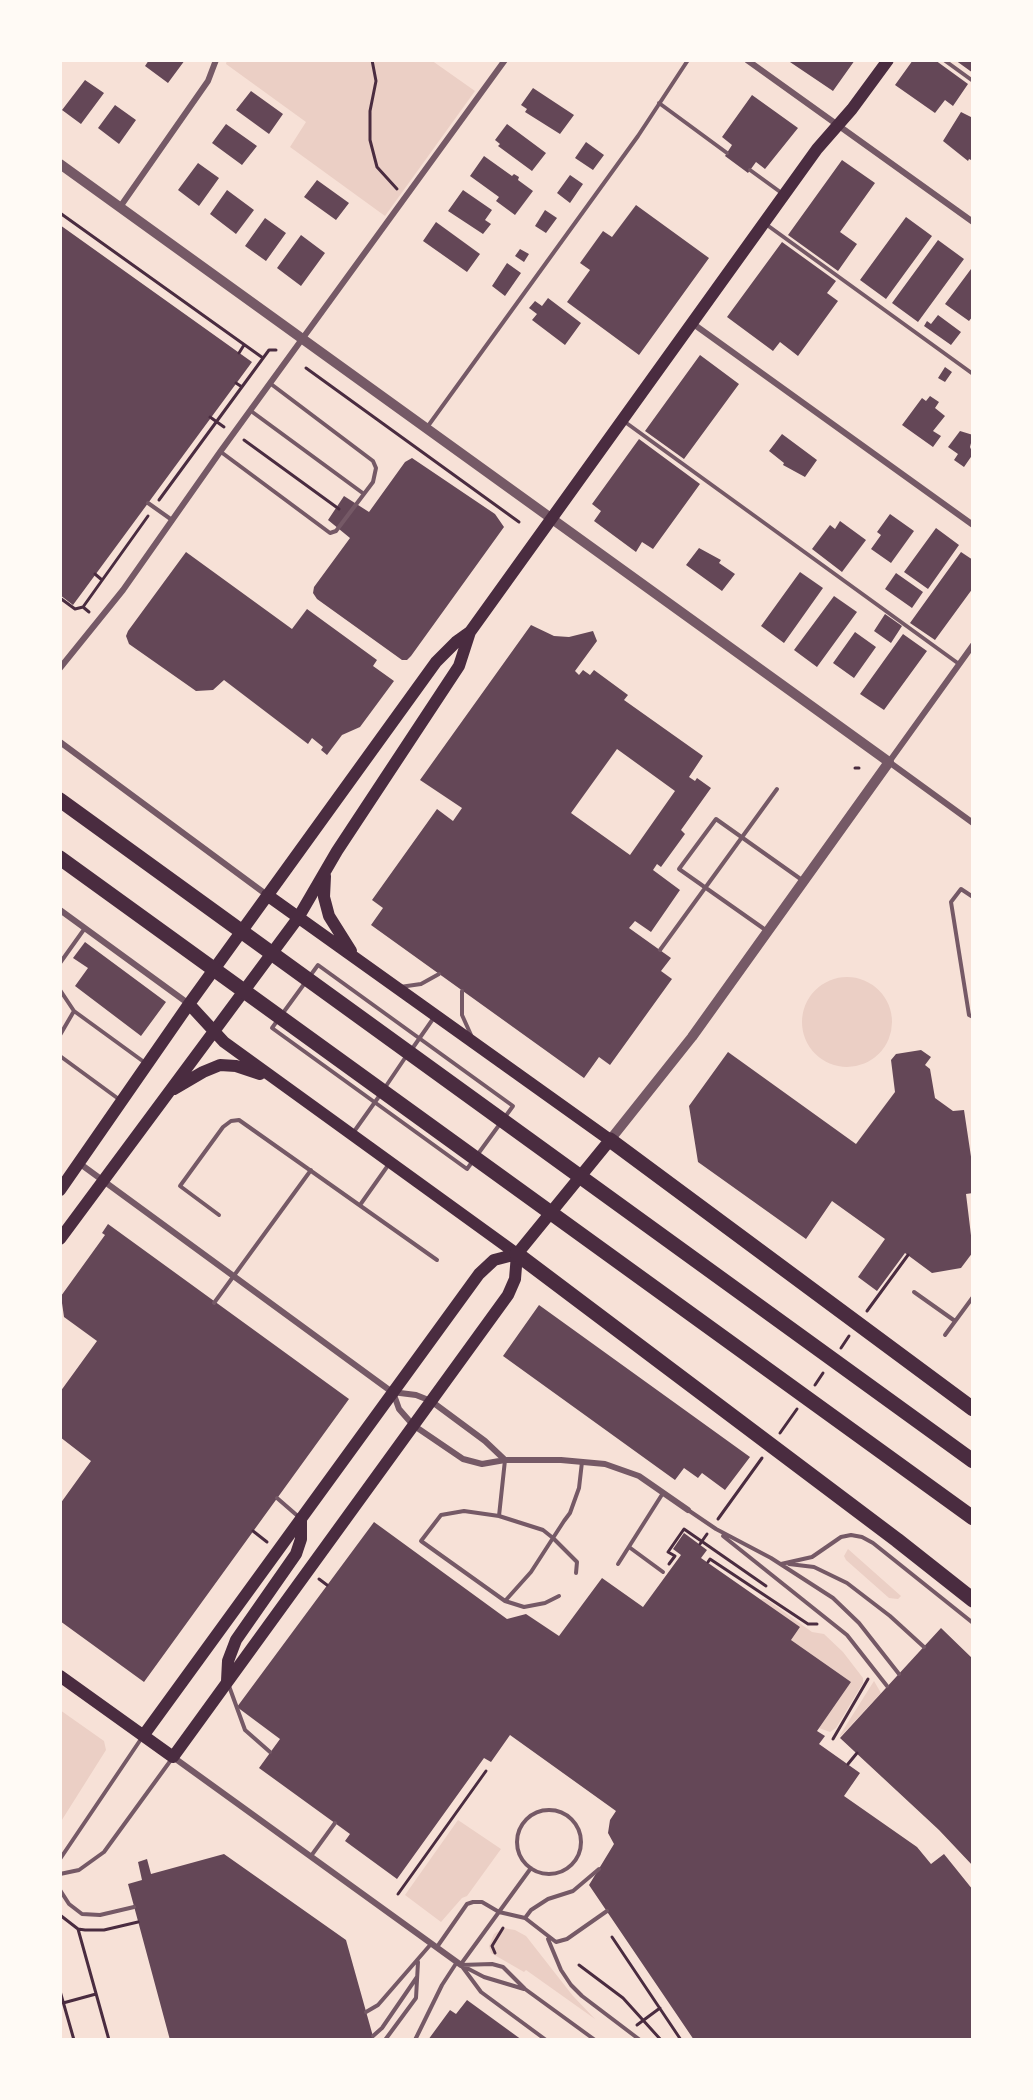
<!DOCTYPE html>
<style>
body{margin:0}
#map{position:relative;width:1033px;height:2100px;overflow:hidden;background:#f7e1d7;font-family:"IBM Plex Sans",sans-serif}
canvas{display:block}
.frame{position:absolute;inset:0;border:62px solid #fffaf5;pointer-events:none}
</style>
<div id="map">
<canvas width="1033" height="2100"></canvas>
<div class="frame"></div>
</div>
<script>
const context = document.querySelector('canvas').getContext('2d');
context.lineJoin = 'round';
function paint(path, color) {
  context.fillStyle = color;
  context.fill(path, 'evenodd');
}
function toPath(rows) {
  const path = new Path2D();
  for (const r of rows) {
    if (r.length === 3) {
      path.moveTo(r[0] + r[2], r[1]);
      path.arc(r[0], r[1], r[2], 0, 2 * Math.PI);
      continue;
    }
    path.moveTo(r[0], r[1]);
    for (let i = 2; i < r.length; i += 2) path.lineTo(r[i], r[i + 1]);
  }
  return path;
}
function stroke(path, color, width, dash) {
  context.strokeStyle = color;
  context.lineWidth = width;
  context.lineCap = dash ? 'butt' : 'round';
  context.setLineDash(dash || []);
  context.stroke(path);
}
const green = toPath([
 [227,60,431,60,475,91,385,216,290,147,306,122,226,64],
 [847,1022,45],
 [848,1549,901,1596,898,1599,889,1598,846,1560,844,1556],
 [760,1599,766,1599,812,1632,824,1634,843,1652,863,1678,863,1683,836,1728,830,1732,819,1728,851,1682,791,1640,800,1627],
 [874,1681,881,1693,840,1737,840,1735],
 [60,1710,104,1741,106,1750,60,1823],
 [458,1820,501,1849,467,1896,462,1898,441,1922,405,1895],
 [503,1928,515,1930,526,1936,573,1996,595,2019,526,1970,524,1972,491,1953,489,1946,494,1934]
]);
const building = toPath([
 [149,60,185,60,168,83,145,66],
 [787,60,855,60,833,91],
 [913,60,935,60,968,84,953,106,945,100,935,113,895,85],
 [955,60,973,60,973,73],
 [85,80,104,93,81,124,62,110],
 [533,88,574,115,560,134,525,112,527,109,521,105],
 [251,91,283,114,269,134,236,110],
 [752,95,798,128,765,169,756,162,748,173,725,156,732,145,722,137],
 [115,105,136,120,119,144,98,128],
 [961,112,973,118,973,161,969,159,968,161,943,141],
 [226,124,257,146,242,165,212,143],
 [507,124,546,153,532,171,498,146,500,144,495,140],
 [586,142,604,155,593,170,575,158],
 [484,156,512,176,514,174,519,177,518,180,533,191,515,215,496,201,499,197,470,176],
 [842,160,875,183,840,232,857,244,838,271,788,235],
 [198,163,219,178,199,206,178,190],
 [570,175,583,184,570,203,557,193],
 [317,180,349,203,336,220,304,197],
 [227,190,254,210,236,234,210,214],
 [463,190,492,210,485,220,491,224,483,234,448,211],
 [636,205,709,258,639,355,567,302,590,270,580,263,603,231,612,237],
 [545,210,557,218,546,233,535,226],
 [906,217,932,236,886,299,860,280],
 [265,218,286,233,266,261,245,246],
 [436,222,480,254,467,272,423,241],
 [60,225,252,362,73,605,60,595],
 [301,235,325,253,301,286,277,268],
 [938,240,964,259,918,322,892,303],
 [782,242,836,281,827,293,838,301,798,356,780,342,773,351,727,317],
 [520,249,529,254,524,262,515,256],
 [507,263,521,273,505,296,492,286],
 [971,269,973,270,973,316,969,321,945,304],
 [548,298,581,323,565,345,532,320,537,314,529,308,535,301,542,306],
 [938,315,961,332,951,345,924,326,927,321,931,324],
 [700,355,739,384,684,459,645,431],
 [945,367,952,372,945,382,938,378],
 [930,396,939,402,935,408,945,416,933,431,941,436,933,447,902,425,922,398,926,401],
 [960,431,973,435,970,447,973,454,964,467,954,460,958,454,948,447],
 [782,434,817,460,805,477,783,465,784,463,769,451],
 [639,439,700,484,653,549,642,542,636,552,594,521,601,511,592,504],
 [412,458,495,514,504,527,411,656,407,660,402,660,317,599,313,593,314,587,350,538,328,520,344,496,369,512,405,462],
 [890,514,914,531,891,563,871,549,881,535,877,532],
 [840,521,866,540,842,572,812,549,830,525,835,529],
 [936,528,959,545,928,589,904,572],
 [699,548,721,560,719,563,735,574,722,591,686,565],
 [186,552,292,629,307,609,377,660,373,666,394,681,360,727,342,735,327,755,321,750,323,747,312,738,308,744,224,680,213,690,196,691,129,644,126,636,128,631],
 [961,552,973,560,973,588,935,640,910,623],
 [800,572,823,588,784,643,761,626],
 [896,573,923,592,912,608,885,589],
 [834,596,857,612,817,667,794,650],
 [885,614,902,626,891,643,874,631],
 [531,625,554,636,569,637,593,631,597,641,575,671,579,675,583,670,590,675,594,670,628,695,624,700,703,756,689,777,695,781,697,778,711,788,681,830,685,834,661,867,657,864,653,870,680,890,651,932,635,921,629,928,671,958,661,971,672,979,610,1065,599,1057,584,1078,371,925,383,908,372,900,437,809,453,821,462,808,420,780],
 [617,749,675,791,630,855,571,813],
 [855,632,876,647,854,678,833,663],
 [903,634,927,651,884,710,860,694],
 [85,942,166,1002,141,1036,75,986,88,968,73,958],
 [921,1050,931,1057,925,1065,930,1069,935,1098,953,1111,964,1110,973,1170,973,1193,966,1194,973,1252,961,1268,932,1273,905,1253,877,1291,858,1277,885,1239,832,1201,806,1239,698,1162,689,1106,728,1052,856,1144,895,1092,891,1060,896,1054],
 [108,1224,349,1399,144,1682,60,1621,60,1504,91,1461,60,1437,60,1392,97,1341,64,1317,61,1296,105,1235,102,1233],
 [539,1305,750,1457,725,1490,702,1473,698,1478,684,1468,675,1480,503,1356],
 [374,1522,507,1619,526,1614,559,1636,602,1578,643,1607,681,1555,673,1549,684,1533,707,1550,701,1558,800,1627,791,1640,851,1682,817,1731,825,1736,819,1744,860,1773,844,1796,917,1847,931,1864,944,1854,973,1890,973,2040,694,2040,589,1885,614,1844,608,1833,610,1820,616,1811,510,1735,491,1762,484,1758,397,1879,345,1841,350,1834,259,1768,280,1739,237,1707],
 [941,1628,973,1659,973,1866,939,1830,840,1738],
 [224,1854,346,1940,374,2040,170,2040,128,1884,142,1880,138,1862,147,1859,151,1874],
 [467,2000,522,2040,428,2040,450,2010,456,2014]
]);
const path = toPath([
 [372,60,376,81,370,111,370,140,377,167,397,189],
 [60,213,263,358],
 [239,353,244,345],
 [306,368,519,522],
 [236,383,242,387],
 [210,417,224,427],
 [244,440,339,509],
 [159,500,269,350,276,350],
 [95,574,102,580],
 [60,598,75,609,83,607,89,612],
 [83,607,148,516],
 [855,768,859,768],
 [867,1311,908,1255],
 [841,1348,849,1336],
 [815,1385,823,1373],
 [780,1433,797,1409],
 [718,1519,762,1458],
 [253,1531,267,1542],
 [700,1544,707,1534],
 [708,1562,710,1559,808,1624,817,1624],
 [669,1564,675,1556,668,1552,684,1529,766,1586],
 [319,1579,327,1585],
 [833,1739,868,1679],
 [848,1764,857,1753],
 [398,1894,486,1771],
 [60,1915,78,1929,85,1930,104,1930,138,1922],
 [78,1929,109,2040],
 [612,1937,681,2040],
 [495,1953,492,1946,503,1928],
 [579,1965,623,1998,661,2040],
 [60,1991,74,2040],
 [63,2003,96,1994],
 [637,2025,660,2008]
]);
const service = toPath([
 [944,60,973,81],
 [659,103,727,153],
 [750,170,783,194],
 [767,225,973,374],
 [251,411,364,494],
 [625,422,959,664],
 [428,426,638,136,688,60],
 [221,452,330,533,336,531,373,482,376,468,373,461,271,384],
 [148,503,172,520],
 [973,897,961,889,951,902,969,1015,973,1017],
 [767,931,679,869,716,819,802,880],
 [660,950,777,789],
 [60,963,85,928],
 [318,965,513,1106,467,1169,272,1028,318,965],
 [400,987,421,984,439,974],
 [60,990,74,1011,144,1062],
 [462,991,462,1015,471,1035],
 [60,1035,74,1011],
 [412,1049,435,1016],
 [60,1053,60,1056,120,1100],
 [384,1089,407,1055],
 [353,1133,380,1095],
 [360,1205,389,1164],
 [219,1215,180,1186,223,1127,231,1121,239,1120,437,1260],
 [914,1292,955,1321],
 [214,1303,311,1170],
 [945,1335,973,1297],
 [277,1498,300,1518],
 [688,1510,716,1529,771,1558,833,1598,859,1623,899,1674],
 [499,1516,505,1460],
 [723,1536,847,1635,887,1686],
 [629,1547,663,1572],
 [618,1564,663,1493],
 [781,1564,812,1557,841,1537,851,1535,862,1537,873,1543,973,1623],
 [789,1564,814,1567,847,1583,890,1616,924,1647],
 [576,1573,577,1562,553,1538,543,1530,499,1516,464,1511,441,1515,421,1541,505,1601,531,1572,564,1521,570,1513,579,1488,582,1462],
 [505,1601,524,1607,545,1603,559,1596],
 [229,1686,245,1730,270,1752],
 [549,1842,32],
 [311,1856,335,1823],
 [60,1859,141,1739],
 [60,1874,79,1870,104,1852,171,1760],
 [60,1890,69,1904,82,1914,100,1915,134,1907],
 [525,1918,531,1910,548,1899,573,1891,599,1869],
 [548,1939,561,1970,571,1985,582,1996,640,2040],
 [437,1947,467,1904,473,1902,482,1902,499,1912,525,1918,556,1942,567,1939,607,1911],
 [461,1964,531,1868],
 [461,1965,492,1964,503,1967,525,1989,595,2040],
 [461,1965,481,1992,546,2040],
 [461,1965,484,1977,524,1989],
 [366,2012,378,2005,431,1944],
 [373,2036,382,2028,417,1977],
 [385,2040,416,1998,418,1962],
 [415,2040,442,1985,457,1962]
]);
const minor = toPath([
 [747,60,973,222],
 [120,207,208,81,216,60],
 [692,323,973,525],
 [973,645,889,762,973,823],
 [60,668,123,590,220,452,505,60],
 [60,742,267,895],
 [60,910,189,1004],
 [79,1163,392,1392,416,1395,431,1401,485,1441,505,1460],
 [393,1392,399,1409,413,1425,463,1459,482,1464,505,1460,561,1460,605,1464,639,1476,688,1510],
 [173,1757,461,1965]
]);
const tertiary = toPath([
 [60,164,889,762,692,1037,610,1140]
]);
const secondary = toPath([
 [325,876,324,897,329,916,351,951],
 [189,1004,224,1042,517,1254],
 [174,1089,203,1072,220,1065,236,1066,260,1074],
 [60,1190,189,1004,436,662,456,642,470,632,817,149,852,109,888,60],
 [60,1239,298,918,337,851,459,666,470,632],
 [60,1676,173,1757,508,1295,515,1279,517,1254,610,1140,267,895],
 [227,1681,228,1661,236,1640,296,1554,301,1539,301,1518],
 [143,1736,479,1274,494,1260,517,1254]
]);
const motorway = toPath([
 [60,800,973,1461],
 [60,858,973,1518],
 [610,1140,973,1409],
 [517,1254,897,1540,973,1600]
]);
paint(green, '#ebcfc5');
paint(building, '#644757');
stroke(path, '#4a2c40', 3);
stroke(service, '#755966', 4);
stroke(minor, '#755966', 6);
stroke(tertiary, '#755966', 10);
stroke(secondary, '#4a2c40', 12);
stroke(motorway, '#4a2c40', 15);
</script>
